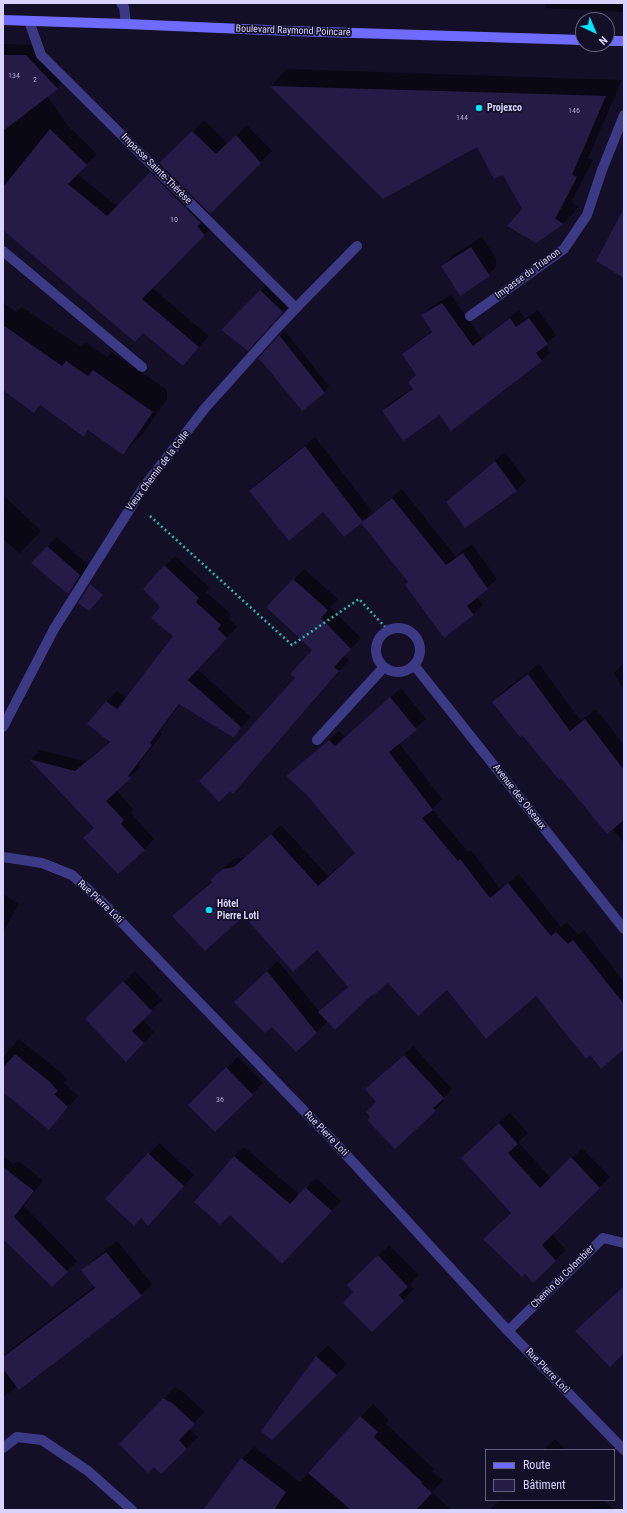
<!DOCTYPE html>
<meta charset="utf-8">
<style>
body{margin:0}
#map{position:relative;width:627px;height:1513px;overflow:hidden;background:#130f26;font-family:"Roboto Condensed",sans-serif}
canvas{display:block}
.frame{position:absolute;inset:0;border:4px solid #d9d4ff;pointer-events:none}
.legend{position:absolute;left:485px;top:1449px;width:130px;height:52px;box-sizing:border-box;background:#130f26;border:1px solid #625e7d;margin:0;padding:5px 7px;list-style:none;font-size:12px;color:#d9d4ff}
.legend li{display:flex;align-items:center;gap:8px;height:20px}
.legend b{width:20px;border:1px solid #625e7d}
.north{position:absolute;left:575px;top:12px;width:40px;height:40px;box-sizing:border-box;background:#130f26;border:1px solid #625e7d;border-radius:50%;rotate:136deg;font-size:11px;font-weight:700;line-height:16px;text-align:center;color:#d9d4ff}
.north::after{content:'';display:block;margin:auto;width:14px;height:18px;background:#00e5ff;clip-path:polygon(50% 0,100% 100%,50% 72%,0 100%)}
</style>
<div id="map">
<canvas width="627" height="1513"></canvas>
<div class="frame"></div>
<ul class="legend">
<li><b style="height:5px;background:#6f6bff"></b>Route</li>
<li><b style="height:11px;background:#241b47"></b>Bâtiment</li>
</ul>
<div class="north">N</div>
</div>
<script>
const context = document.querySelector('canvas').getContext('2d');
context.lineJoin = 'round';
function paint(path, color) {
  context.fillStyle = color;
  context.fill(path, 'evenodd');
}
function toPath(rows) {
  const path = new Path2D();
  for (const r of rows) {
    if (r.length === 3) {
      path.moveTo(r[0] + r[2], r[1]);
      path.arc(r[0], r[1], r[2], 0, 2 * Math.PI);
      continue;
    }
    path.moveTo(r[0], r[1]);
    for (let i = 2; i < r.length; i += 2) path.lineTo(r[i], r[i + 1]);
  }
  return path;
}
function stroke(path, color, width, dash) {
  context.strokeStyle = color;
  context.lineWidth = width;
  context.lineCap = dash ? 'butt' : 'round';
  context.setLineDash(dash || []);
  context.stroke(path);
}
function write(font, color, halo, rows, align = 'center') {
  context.font = font + ' "Roboto Condensed",sans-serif';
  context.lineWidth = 3.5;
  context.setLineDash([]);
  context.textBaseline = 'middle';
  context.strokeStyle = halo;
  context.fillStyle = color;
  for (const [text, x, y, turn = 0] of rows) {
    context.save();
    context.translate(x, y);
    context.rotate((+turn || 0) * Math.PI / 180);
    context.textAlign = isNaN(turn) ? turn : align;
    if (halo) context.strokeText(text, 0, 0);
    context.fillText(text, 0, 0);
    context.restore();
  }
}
const shadow = toPath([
 [546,3,624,3,624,12,546,8],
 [3,44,34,45,68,78,47,96,68,126,97,154,77,174,118,207,204,120,228,144,247,125,272,151,207,216,215,224,152,288,209,336,183,365,144,332,3,230],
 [287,69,622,80,588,158,593,160,571,202,579,207,563,224,523,209,504,174,477,146,384,197,271,86],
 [482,237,496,258,496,267,485,278,442,266,453,255],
 [270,281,291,303,257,340,222,330],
 [451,295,482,339,519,310,525,319,538,310,556,335,545,345,550,352,541,361,440,414,383,411,392,402,413,388,409,382,417,374,403,354,412,346,432,331,422,316,431,307],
 [3,302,16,312,22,307,81,347,86,342,107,357,112,352,167,390,167,399,142,435,123,454,89,430,84,435,41,405,34,411,3,388],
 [285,331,329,386,324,392,260,359],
 [315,437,372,511,368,515,369,516,402,489,456,557,472,544,497,579,476,597,483,605,474,614,409,582,364,519,344,536,324,510,250,491,260,481],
 [505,452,526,481,516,491,448,502,473,479],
 [3,495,41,531,20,553,3,539],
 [57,537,89,566,77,584,68,593,47,547],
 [175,556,209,587,206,592,231,614,228,618,237,627,197,669,251,717,233,736,180,704,160,732,162,734,138,765,141,767,116,790,133,809,131,813,154,839,144,850,95,828,31,759,40,750,86,761,110,741,106,702,117,691,127,698,174,636,161,607,165,566],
 [304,569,338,599,330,607,361,638,344,656,349,660,243,782,230,789,239,741,296,678,314,649,267,607],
 [624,663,624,690,614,673],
 [539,664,581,721,596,709,624,745,624,843,612,828,561,777,493,702,504,691],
 [401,688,426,719,399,743,442,799,432,809,468,852,471,850,500,889,519,874,561,927,567,922,578,935,584,930,624,982,624,1048,590,1054,536,995,447,989,388,982,328,1021,316,1033,247,991,278,961,320,1012,348,986,317,949,244,915,173,916,212,881,221,870,234,859,245,857,281,825,328,876,356,852,307,794,288,776,339,731,345,737],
 [3,894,19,904,3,932],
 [135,971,162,1000,142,1019,154,1032,127,1061,87,1019],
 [19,1039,60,1072,67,1080,64,1083,78,1096,49,1129,3,1090,3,1057],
 [413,1046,452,1089,442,1099,444,1101,395,1148,371,1117,377,1102,366,1089],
 [238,1057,263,1083,215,1131,200,1094],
 [510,1113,528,1133,518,1142,551,1178,582,1148,610,1177,552,1234,566,1250,533,1281,512,1212,473,1147],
 [159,1143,194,1175,165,1206,149,1154],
 [244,1147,300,1195,316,1178,341,1201,292,1253,234,1156],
 [3,1156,14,1164,18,1161,43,1180,24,1206,77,1261,52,1286,3,1237],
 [117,1241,152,1284,141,1295,3,1397,3,1355,95,1286,83,1271,93,1260],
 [389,1245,419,1275,410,1284,414,1289,372,1330,355,1292,359,1274],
 [328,1345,347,1364,272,1439,262,1431,317,1356],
 [175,1387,183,1392,205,1412,189,1428,198,1437,161,1473,154,1466,120,1444],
 [373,1404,389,1420,386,1424,434,1469,432,1471,443,1480,432,1492,451,1510,217,1510,242,1459,254,1447,300,1482],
 [555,1439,566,1450,544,1450],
 [499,1500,603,1500,614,1510,490,1510]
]);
const building = toPath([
 [3,55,26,55,58,89,3,131],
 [270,86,543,94,606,96,572,175,577,177,555,219,564,224,536,243,507,226,522,209,503,175,494,179,477,147,383,199],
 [50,129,87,165,68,184,107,216,150,172,201,223,197,226,205,235,142,299,199,347,183,366,143,333,135,342,3,230,3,187],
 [192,131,216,154,236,135,261,163,210,214,159,163],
 [624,208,624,278,596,261],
 [471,247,490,276,460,296,441,266],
 [260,290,283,312,248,351,221,330],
 [442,303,473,346,510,318,516,327,529,318,548,344,536,353,542,361,451,431,440,415,403,441,382,411,413,389,408,382,416,375,402,354,432,332,421,315],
 [3,325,62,366,66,361,88,376,93,370,153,412,123,455,88,430,84,437,40,405,34,413,3,390],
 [279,335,325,393,302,411,263,363,258,359],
 [305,446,363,522,344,537,323,512,289,541,249,491],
 [495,461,517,491,465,528,446,502],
 [392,498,446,565,463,553,488,589,467,606,474,615,444,638,405,585,408,582,361,523],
 [47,546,80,575,68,594,31,563],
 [164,565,199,598,196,602,221,625,218,629,227,638,188,680,241,727,234,738,179,704,150,743,152,745,128,776,131,778,106,801,124,820,121,824,145,850,118,874,83,838,94,828,29,759,75,771,110,742,87,724,106,701,117,709,173,636,151,618,160,607,143,589],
 [293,579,328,610,321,618,351,649,334,667,339,671,233,794,230,791,219,802,199,781,238,741,295,678,290,674,312,650,266,607],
 [90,584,103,595,89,611,78,603],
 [528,674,570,731,585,719,624,770,624,820,607,834,561,778,559,780,522,735,520,737,492,702],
 [390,697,417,730,389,752,433,810,422,818,458,861,460,859,490,898,508,883,551,936,556,932,568,944,573,940,624,1004,624,1049,601,1069,590,1055,586,1059,536,996,486,1039,447,990,418,1016,388,983,374,995,373,994,335,1030,318,1012,348,987,317,950,293,972,244,916,205,951,172,916,212,882,210,880,223,869,234,867,271,834,318,886,355,853,306,794,286,776,329,740,335,746],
 [267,971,317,1033,296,1052,272,1027,265,1033,234,1002],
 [123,981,152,1011,132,1031,144,1043,126,1062,85,1019],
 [15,1054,50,1082,58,1091,54,1094,68,1107,49,1130,3,1092,3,1068],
 [404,1055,444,1098,433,1108,436,1111,395,1149,367,1120,370,1117,366,1112,376,1102,365,1089],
 [226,1067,253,1095,215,1132,188,1105],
 [499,1123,518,1144,508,1153,540,1188,571,1157,600,1188,542,1245,556,1261,533,1283,525,1274,522,1277,483,1239,511,1213,461,1158],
 [148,1153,184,1186,148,1226,141,1218,134,1226,105,1199],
 [234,1156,290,1204,305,1187,332,1211,282,1264,230,1215,220,1225,194,1202],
 [3,1167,34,1191,14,1217,68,1272,52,1287,3,1239],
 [106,1252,142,1296,19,1390,3,1369,3,1357,95,1288,81,1270],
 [378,1255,408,1287,399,1295,404,1301,372,1332,343,1303,353,1292,347,1285],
 [624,1286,624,1353,610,1367,575,1331],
 [316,1356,337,1375,272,1440,261,1431],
 [163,1398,172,1403,195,1424,179,1440,187,1449,161,1474,154,1467,148,1473,119,1444],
 [360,1416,378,1432,374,1437,422,1482,421,1483,432,1493,416,1510,351,1510,308,1473],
 [241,1458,286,1492,274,1510,203,1510]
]);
const path = toPath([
 [150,516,292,645,359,599,388,630]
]);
const service = toPath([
 [29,21,41,55,296,308,357,246],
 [3,251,142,367]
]);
const minor = toPath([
 [121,3,124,7,126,24],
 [470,316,564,249,587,215,602,170,624,115],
 [398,650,22],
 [414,665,624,929],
 [3,727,54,629,143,488,206,407,277,328,296,308],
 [317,740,384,667],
 [3,857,42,863,72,875,102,902,339,1147,508,1331,624,1450],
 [508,1331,603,1238,624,1243],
 [3,1448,17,1437,42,1440,88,1471,132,1510]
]);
const secondary = toPath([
 [3,20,126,24,290,31,583,40],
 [607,41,624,41]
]);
const markers = [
 [479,108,4,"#00e5ff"],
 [209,910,4,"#00e5ff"]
];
const numberNames = [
 ["134",14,76],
 ["2",35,80],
 ["146",574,111],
 ["144",462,118],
 ["10",174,220],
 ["36",220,1100]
];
const streetNames = [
 ["Boulevard Raymond Poincaré",293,31,2],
 ["Impasse Sainte-Thérèse",156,169,45],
 ["Impasse du Trianon",528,274,-36],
 ["Vieux Chemin de la Colle",158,471,-53],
 ["Avenue des Oiseaux",519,797,52],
 ["Rue Pierre Loti",100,902,43],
 ["Rue Pierre Loti",326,1134,46],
 ["Chemin du Colombier",563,1277,-45],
 ["Rue Pierre Loti",547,1371,46]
];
const poiNames = [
 ["Projexco",487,108],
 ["Hôtel",217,904],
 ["Pierre Loti",217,916]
];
paint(shadow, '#0007');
paint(building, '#241b47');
stroke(path, '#2fb8b0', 2.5, [2, 3]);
stroke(service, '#3d3a85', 10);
stroke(minor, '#3d3a85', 10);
stroke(secondary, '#6f6bff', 10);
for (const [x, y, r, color] of markers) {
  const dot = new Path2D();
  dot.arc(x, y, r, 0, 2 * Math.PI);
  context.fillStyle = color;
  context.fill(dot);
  stroke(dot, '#130f26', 1.5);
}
write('8px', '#aca6d1', null, numberNames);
write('10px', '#d9d4ff', '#130f26', streetNames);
write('bold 10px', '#d9d4ff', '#130f26', poiNames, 'left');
</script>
